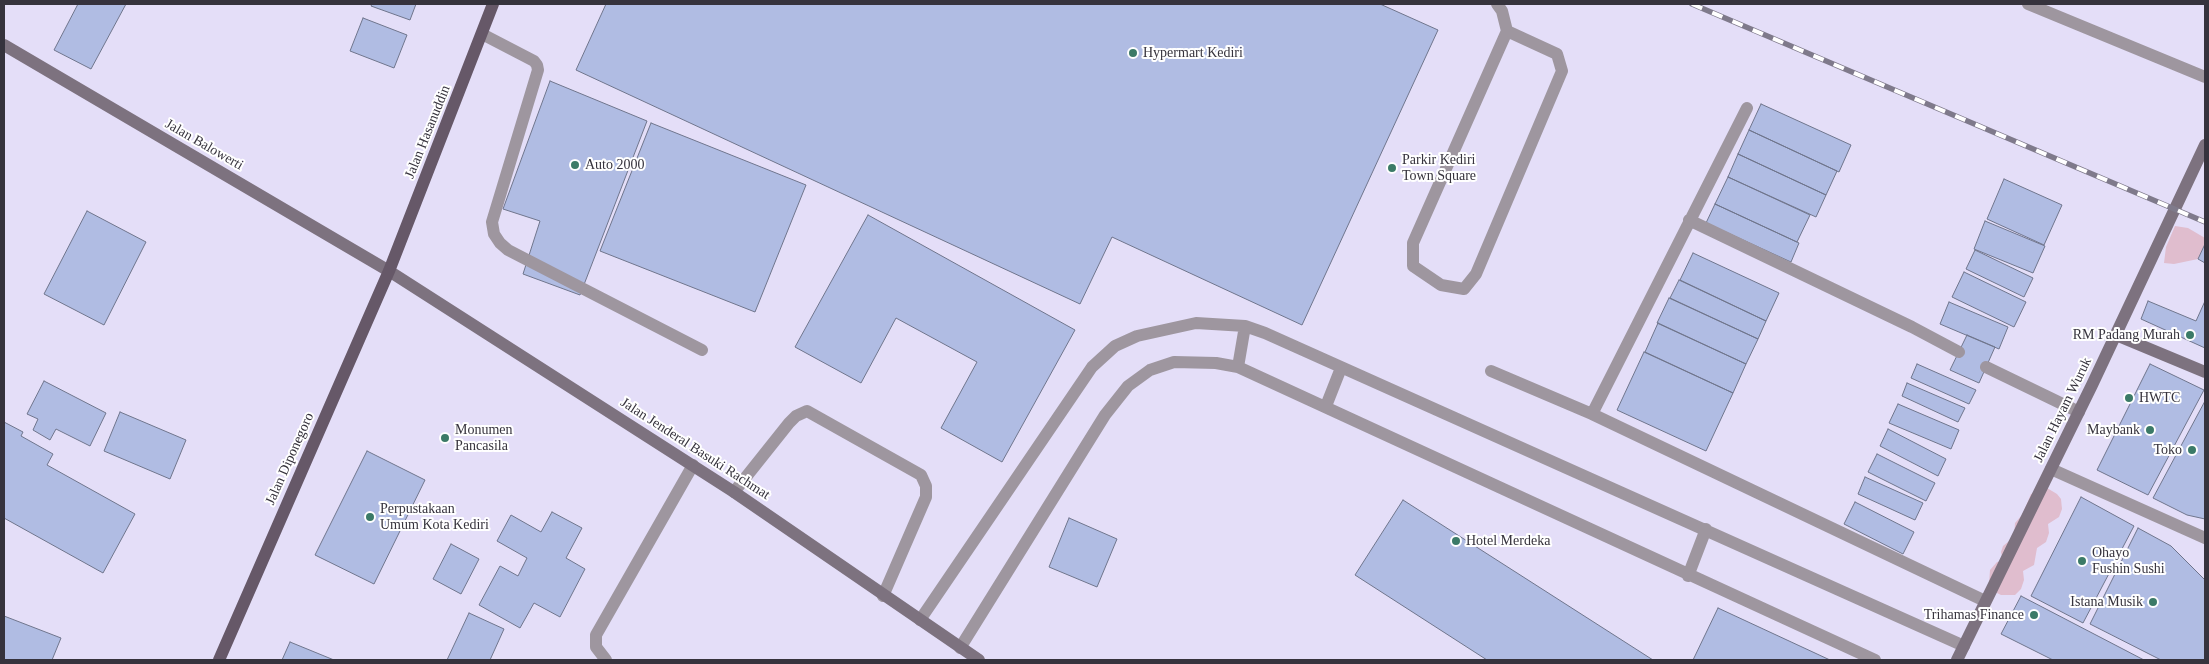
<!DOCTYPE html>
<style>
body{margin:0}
#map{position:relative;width:2209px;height:664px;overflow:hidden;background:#e4def8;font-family:"Times New Roman",serif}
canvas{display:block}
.frame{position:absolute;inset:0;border:5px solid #36333d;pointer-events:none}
</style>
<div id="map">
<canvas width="2209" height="664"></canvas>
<div class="frame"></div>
</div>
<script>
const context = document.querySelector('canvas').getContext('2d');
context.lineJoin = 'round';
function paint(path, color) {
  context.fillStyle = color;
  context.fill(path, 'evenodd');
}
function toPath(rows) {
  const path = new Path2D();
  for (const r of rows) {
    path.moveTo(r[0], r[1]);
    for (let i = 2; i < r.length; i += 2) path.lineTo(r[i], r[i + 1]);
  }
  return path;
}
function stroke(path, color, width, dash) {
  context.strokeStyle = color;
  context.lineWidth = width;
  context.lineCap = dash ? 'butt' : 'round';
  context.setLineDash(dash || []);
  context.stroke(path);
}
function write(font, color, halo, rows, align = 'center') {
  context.font = font + ' "Times New Roman",serif';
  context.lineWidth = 4;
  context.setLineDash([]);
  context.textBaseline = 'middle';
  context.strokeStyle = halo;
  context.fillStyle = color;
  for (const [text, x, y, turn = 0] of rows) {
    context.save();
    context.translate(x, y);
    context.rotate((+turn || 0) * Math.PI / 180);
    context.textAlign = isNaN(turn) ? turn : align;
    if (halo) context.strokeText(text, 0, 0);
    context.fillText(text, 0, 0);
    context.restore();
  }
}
const green = toPath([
 [2175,226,2188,228,2205,238,2205,244,2198,259,2174,264,2164,263,2166,247],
 [2047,488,2057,494,2061,499,2062,509,2059,517,2048,524,2049,533,2046,542,2037,548,2034,565,2023,571,2024,580,2021,589,2015,595,2001,595,1993,591,1989,584,1990,570,1997,562,2003,561,2001,552,2003,546,2014,537,2015,523,2022,515,2031,494]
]);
const building = toPath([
 [78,4,126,4,91,69,54,50,78,4],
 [372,4,416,4,410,20,371,6,372,4],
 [606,4,1380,4,1438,30,1302,325,1112,237,1080,304,576,70,606,4],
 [363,18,407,35,394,68,350,51,363,18],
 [550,81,647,121,580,295,523,274,540,221,503,209,550,81],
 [1761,104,1851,145,1839,172,1749,130,1761,104],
 [651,123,806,185,755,312,600,251,651,123],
 [1749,130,1837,171,1826,195,1738,154,1749,130],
 [1738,154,1826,195,1816,217,1728,177,1738,154],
 [1728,177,1810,215,1797,242,1715,204,1728,177],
 [2004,179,2062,205,2044,245,1987,219,2004,179],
 [1715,204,1799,243,1791,262,1706,223,1715,204],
 [87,211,146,242,104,325,44,294,87,211],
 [868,215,1075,330,1002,462,941,428,977,362,896,318,861,383,795,347,868,215],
 [1985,221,2045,246,2033,273,1974,249,1985,221],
 [2205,244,2205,263,2198,259,2205,244],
 [1975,250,2033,278,2024,297,1966,269,1975,250],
 [1693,253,1779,293,1766,321,1680,280,1693,253],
 [1964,272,2026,302,2014,327,1952,297,1964,272],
 [1679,280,1766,321,1758,339,1670,298,1679,280],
 [1669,298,1758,339,1746,364,1657,323,1669,298],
 [2148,301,2196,321,2205,301,2205,348,2141,319,2148,301],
 [1949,302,2008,327,1999,349,1940,324,1949,302],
 [1658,323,1746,364,1733,393,1645,352,1658,323],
 [1967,335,1995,347,1979,383,1950,370,1967,335],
 [1644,352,1733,393,1706,451,1617,410,1644,352],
 [1917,364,1976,390,1969,404,1911,378,1917,364],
 [2150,364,2204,390,2148,495,2097,470,2150,364],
 [44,381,106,413,90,446,56,429,50,440,33,430,38,419,27,414,44,381],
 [1907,383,1965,408,1958,422,1902,396,1907,383],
 [2205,401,2205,519,2187,515,2153,498,2205,401],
 [1898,404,1959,430,1951,449,1889,423,1898,404],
 [120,412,186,440,170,479,104,451,120,412],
 [4,422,23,432,21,436,53,454,47,465,135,514,103,573,4,518,4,422],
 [1888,429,1946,459,1938,476,1880,446,1888,429],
 [367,451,425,480,374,584,315,555,367,451],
 [1877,454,1935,483,1926,501,1868,472,1877,454],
 [1865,477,1923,503,1915,520,1858,494,1865,477],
 [2081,497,2134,526,2083,623,2031,596,2081,497],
 [1403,500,1653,660,1487,660,1355,575,1403,500],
 [1855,502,1914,532,1903,554,1844,524,1855,502],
 [552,512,582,528,566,558,585,569,560,617,534,603,520,628,479,605,500,566,518,576,527,558,497,541,511,515,541,532,552,512],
 [1069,518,1117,539,1097,587,1049,567,1069,518],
 [2138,528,2171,546,2205,580,2205,660,2161,660,2090,624,2138,528],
 [451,544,479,559,461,594,433,579,451,544],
 [2021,596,2144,660,2053,660,2001,634,2021,596],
 [1718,608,1830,660,1693,660,1718,608],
 [469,613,504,629,490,660,447,660,469,613],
 [4,616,61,638,52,660,4,660,4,616],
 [290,642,334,660,282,660,290,642]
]);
const lane = toPath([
 [1497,4,1502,11,1507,31,1413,243,1413,266,1441,285,1464,289,1476,274,1562,71,1557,54,1507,31],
 [2028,4,2205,77],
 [482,34,534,61,537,65,538,70,492,222,494,234,500,243,508,250,702,350],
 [1747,108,1592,414,1985,601],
 [1689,220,1912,327,1959,352],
 [1238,367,1245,326],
 [1986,367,2079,412],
 [1491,371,1592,414],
 [1326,406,1341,368],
 [734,492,789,423,796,416,807,411,921,475,926,486,926,497,883,596],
 [1688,576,1706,529],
 [920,620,1092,367,1115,346,1137,336,1196,323,1245,326,1265,333,1964,646],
 [960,648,1105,415,1128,386,1150,370,1174,362,1216,363,1238,367,1875,660]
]);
const street = toPath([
 [2051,469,2205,538],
 [606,660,596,647,596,635,693,465]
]);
const secondary = toPath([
 [4,45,389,271,734,492,979,660],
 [2116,335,2205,372],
 [1957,660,2092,385,2205,145]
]);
const primary = toPath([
 [219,660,389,271,493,4]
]);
const rail = toPath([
 [1692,4,2205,222]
]);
const markers = [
 [1133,53,5,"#3b7a67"],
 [575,165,5,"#3b7a67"],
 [1392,168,5,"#3b7a67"],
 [2190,335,5,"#3b7a67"],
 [2129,398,5,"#3b7a67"],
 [2150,430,5,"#3b7a67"],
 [445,438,5,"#3b7a67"],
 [2192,450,5,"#3b7a67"],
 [370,517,5,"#3b7a67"],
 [1456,541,5,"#3b7a67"],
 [2082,561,5,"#3b7a67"],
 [2153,602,5,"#3b7a67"],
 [2034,615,5,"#3b7a67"]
];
const poiNames = [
 ["Hypermart Kediri",1143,53],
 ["Parkir Kediri",1402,160],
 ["Town Square",1402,176],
 ["Auto 2000",585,165],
 ["RM Padang Murah",2180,335,"right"],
 ["HWTC",2139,398],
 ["Monumen",455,430],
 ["Pancasila",455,446],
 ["Maybank",2140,430,"right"],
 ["Toko",2182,450,"right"],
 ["Perpustakaan",380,509],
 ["Umum Kota Kediri",380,525],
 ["Hotel Merdeka",1466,541],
 ["Ohayo",2092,553],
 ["Fushin Sushi",2092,569],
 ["Istana Musik",2143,602,"right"],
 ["Trihamas Finance",2024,615,"right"]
];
const streetNames = [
 ["Jalan Hasanuddin",428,132,-68],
 ["Jalan Balowerti",204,145,30],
 ["Jalan Hayam Wuruk",2063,410,-64],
 ["Jalan Jenderal Basuki Rachmat",695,449,33],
 ["Jalan Diponegoro",290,459,-66]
];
paint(green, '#e0bdce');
paint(building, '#b0bce3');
stroke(building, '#6f758c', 1);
stroke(lane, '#9e969f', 12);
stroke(street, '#9e969f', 12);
stroke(secondary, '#7d727f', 12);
stroke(primary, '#665868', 12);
stroke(rail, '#7f7a8b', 5.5);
stroke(rail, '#fff', 4, [11]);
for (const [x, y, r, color] of markers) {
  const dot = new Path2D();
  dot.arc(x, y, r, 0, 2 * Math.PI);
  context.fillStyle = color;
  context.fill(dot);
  stroke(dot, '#fff', 2);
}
write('14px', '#36333d', '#fff', poiNames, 'left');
write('14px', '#36333d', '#fff', streetNames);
</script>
